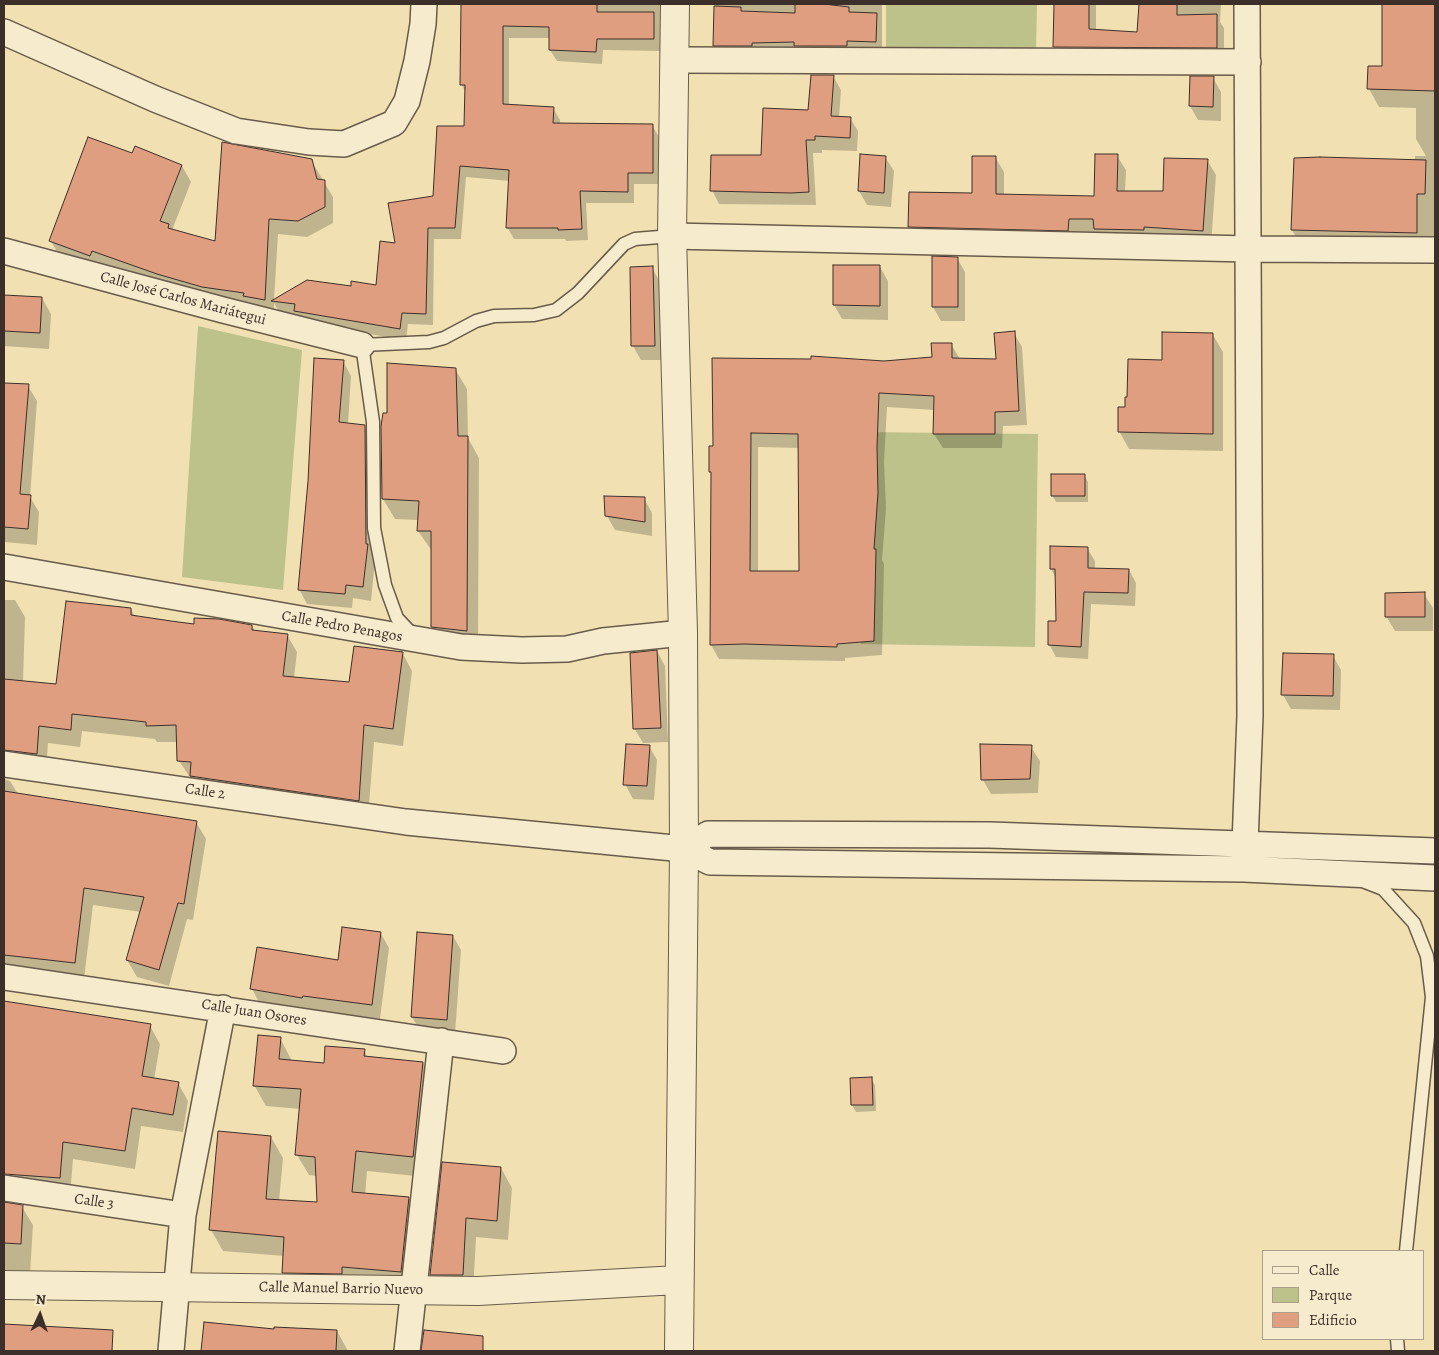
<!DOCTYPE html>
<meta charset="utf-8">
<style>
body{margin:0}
#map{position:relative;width:1439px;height:1355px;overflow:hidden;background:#f1e1b2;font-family:Alegreya,serif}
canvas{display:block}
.frame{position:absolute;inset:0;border:5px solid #3c2e28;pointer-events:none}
.legend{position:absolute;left:1262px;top:1250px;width:162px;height:90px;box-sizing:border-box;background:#f6eccd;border:1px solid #aca08b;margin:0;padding:6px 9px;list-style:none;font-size:15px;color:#3c2e28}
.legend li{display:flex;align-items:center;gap:10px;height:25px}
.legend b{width:25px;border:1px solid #aca08b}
.north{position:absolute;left:15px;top:1290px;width:50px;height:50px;-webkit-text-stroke:4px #f6eccd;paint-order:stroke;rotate:3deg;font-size:14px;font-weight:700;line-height:20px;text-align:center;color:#3c2e28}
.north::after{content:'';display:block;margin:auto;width:18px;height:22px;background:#3c2e28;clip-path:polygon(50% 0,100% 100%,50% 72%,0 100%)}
</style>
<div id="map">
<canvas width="1439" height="1355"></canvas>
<div class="frame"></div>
<ul class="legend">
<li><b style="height:6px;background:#f6eccd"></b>Calle</li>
<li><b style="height:14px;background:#bdc28a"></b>Parque</li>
<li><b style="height:14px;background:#e09e81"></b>Edificio</li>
</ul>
<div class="north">N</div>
</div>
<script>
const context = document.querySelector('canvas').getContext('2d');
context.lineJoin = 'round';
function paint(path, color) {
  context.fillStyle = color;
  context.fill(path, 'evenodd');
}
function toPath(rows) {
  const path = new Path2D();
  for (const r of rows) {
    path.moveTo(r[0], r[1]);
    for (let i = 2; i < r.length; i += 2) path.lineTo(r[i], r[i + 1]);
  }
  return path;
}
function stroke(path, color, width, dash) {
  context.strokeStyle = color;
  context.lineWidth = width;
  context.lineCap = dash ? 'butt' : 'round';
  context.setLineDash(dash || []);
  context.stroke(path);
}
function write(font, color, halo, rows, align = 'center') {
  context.font = font + ' Alegreya,serif';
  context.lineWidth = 4.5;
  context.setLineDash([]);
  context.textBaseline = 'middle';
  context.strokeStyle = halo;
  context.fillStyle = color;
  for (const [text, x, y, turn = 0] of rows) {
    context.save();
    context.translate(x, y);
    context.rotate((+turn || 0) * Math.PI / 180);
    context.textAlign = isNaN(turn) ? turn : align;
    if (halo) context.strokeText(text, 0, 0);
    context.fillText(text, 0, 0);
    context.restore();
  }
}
const green = toPath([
 [886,4,1037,4,1036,50,886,48],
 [198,326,302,350,283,590,182,577],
 [863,432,1038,434,1035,647,861,644]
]);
const shadow = toPath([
 [462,4,661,4,661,51,603,50,602,64,557,61,550,50,550,38,509,38,509,105,553,108,560,120,560,125,652,125,659,137,659,184,634,184,634,203,586,203,588,240,566,241,565,239,514,239,507,227,510,181,466,177,461,239,434,239,433,325,408,324,406,340,302,323,298,315,279,312,274,303,274,315,60,257,51,241,133,155,136,147,182,166,191,182,172,230,216,242,311,160,333,197,333,223,307,237,278,234,274,300,352,288,377,286,396,244,434,197,465,128,466,93,462,85],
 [715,4,882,4,882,53,721,57,714,45],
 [1054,4,1096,4,1096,31,1138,33,1140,4,1221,4,1220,22,1224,28,1224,60,1062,60,1054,47],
 [1383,4,1435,4,1435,247,1300,244,1292,230,1415,161,1415,156,1426,156,1416,139,1416,108,1379,107,1369,89,1383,68],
 [833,76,841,90,839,118,850,118,858,131,857,151,822,150,822,153,813,153,816,205,719,204,712,190,762,156,809,111],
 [1213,78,1221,92,1221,121,1198,120,1190,106],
 [1117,156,1126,170,1125,192,1165,192,1207,160,1216,175,1211,245,1104,244,1097,233,918,241,910,227,973,194,995,157,1004,172,1004,196,1096,198],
 [885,157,894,171,891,207,867,205,859,191],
 [933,258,957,258,965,272,965,321,941,321,933,307],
 [880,267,888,281,888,320,842,319,834,305],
 [652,268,660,282,662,360,641,360,633,346],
 [4,296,42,298,51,314,49,349,4,346],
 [1014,333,1022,347,1027,425,1003,426,1002,448,943,448,934,434,935,410,887,407,884,462,886,508,882,560,884,564,882,655,845,658,845,661,719,659,711,645,712,475,710,448,884,362,933,358,951,344,960,359,998,360],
 [758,447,800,448,800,572,758,572],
 [1213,335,1223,352,1223,451,1129,449,1119,431,1163,361],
 [343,361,351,376,348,424,364,426,372,440,375,560,371,601,353,598,352,608,307,604,299,589],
 [455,369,467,389,468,438,479,458,478,650,444,647,432,627,432,551,418,531,419,520,395,519,383,499,388,414],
 [4,384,28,386,37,401,30,497,39,512,37,545,4,542],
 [1084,475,1088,482,1088,502,1056,502,1052,495],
 [644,498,652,513,652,536,615,530,607,516],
 [1087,548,1095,561,1095,569,1129,570,1136,583,1135,606,1091,604,1088,659,1056,657,1049,644,1057,622,1056,578,1051,569],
 [1424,594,1433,608,1433,631,1395,631,1386,616],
 [4,600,15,600,25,617,23,682,57,685,131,609,135,617,195,626,252,626,255,631,287,635,297,652,294,678,350,683,403,654,412,671,403,746,374,742,368,817,201,793,179,761,178,742,157,742,155,739,82,731,80,747,48,743,46,771,4,771],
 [657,651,665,666,668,742,643,743,634,728],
 [1333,656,1341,670,1340,710,1291,709,1283,695],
 [649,746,657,760,654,800,633,799,625,784],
 [1031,747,1040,761,1038,793,991,794,983,780],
 [4,779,10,781,18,794,196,822,206,839,193,920,187,919,169,986,137,977,127,960,141,912,93,905,84,979,4,971],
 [381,934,389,948,380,1019,310,1009,310,1012,260,1004,252,989,339,962],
 [453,936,461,950,455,1034,420,1031,412,1017],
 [4,1002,150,1026,160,1044,154,1080,178,1083,188,1101,183,1132,141,1126,135,1169,73,1159,70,1196,4,1196],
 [280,1038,292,1061,325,1064,364,1050,368,1058,423,1063,435,1084,425,1177,367,1171,365,1195,409,1198,421,1219,413,1293,295,1293,283,1273,284,1256,223,1251,211,1230,219,1133,271,1137,283,1158,279,1201,318,1204,317,1176,309,1175,297,1155,301,1109,266,1106,254,1085],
 [851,1079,871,1079,875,1085,876,1111,856,1112,852,1105],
 [443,1164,501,1168,512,1188,508,1240,476,1237,473,1294,442,1294,431,1274],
 [4,1202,22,1207,33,1225,30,1275,4,1273],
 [205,1323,275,1330,337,1331,348,1351,203,1351],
 [4,1325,57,1327,68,1347,68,1351,4,1351]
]);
const building = toPath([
 [461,4,597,4,597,12,654,12,654,39,597,39,596,52,549,50,549,27,503,26,503,104,554,107,553,123,653,124,653,173,628,173,628,192,580,191,582,229,558,230,558,228,506,228,509,170,460,166,455,228,428,228,426,314,402,313,400,329,294,311,295,304,271,301,307,280,351,286,351,281,376,285,380,241,395,243,388,203,433,196,437,126,464,126,465,85,460,85,461,4],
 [795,4,824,4,849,7,849,12,877,13,876,42,847,41,847,46,794,46,794,42,752,43,752,46,713,46,714,6,741,7,741,11,795,13,795,4],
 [1054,4,1089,4,1089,29,1137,32,1139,4,1177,4,1177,15,1217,14,1217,48,1053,47,1054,4],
 [1382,4,1435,4,1435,91,1367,89,1368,66,1382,66,1382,4],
 [811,75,834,75,831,116,851,117,850,138,815,136,815,140,806,140,809,192,791,193,710,191,711,155,761,155,763,108,808,110,811,75],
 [1190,76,1214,76,1213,107,1189,106,1190,76],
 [88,137,132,153,135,146,182,165,160,221,169,224,168,228,215,241,222,142,312,159,317,179,325,180,325,207,298,221,269,219,265,300,243,296,244,293,202,287,157,274,92,251,90,256,49,241,88,137],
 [860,154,886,156,884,193,858,191,860,154],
 [1095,154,1118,154,1117,191,1163,191,1164,158,1208,159,1203,231,1144,227,1144,230,1094,229,1093,219,1069,219,1068,231,908,227,909,192,972,193,972,156,996,156,996,194,1094,196,1095,154],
 [1320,157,1426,160,1425,194,1417,194,1417,233,1291,230,1294,158,1320,157],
 [932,256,958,257,958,307,932,307,932,256],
 [833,265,880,265,880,306,833,305,833,265],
 [653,266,655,346,631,346,630,267,653,266],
 [4,295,42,297,40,333,4,331,4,295],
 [1015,331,1019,411,995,412,995,434,933,434,934,396,879,393,877,447,878,493,874,549,876,549,874,641,837,644,837,647,745,644,710,645,711,472,709,472,709,446,713,446,712,358,811,359,811,356,884,361,932,357,931,343,952,343,952,358,996,359,994,333,1015,331],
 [751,433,798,434,799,571,750,571,751,433],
 [1162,332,1213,333,1213,434,1118,432,1118,407,1125,407,1125,397,1127,397,1128,359,1162,360,1162,332],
 [314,358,344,360,339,422,365,425,366,544,368,544,363,587,346,585,345,594,298,590,308,481,314,358],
 [387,363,456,368,458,436,468,436,467,631,431,627,431,531,417,531,419,501,382,499,381,426,383,413,387,413,387,363],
 [4,383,29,384,20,494,31,495,28,529,4,527,4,383],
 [1051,474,1085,474,1085,496,1051,496,1051,474],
 [604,496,645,497,645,522,605,516,604,496],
 [1050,546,1088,547,1088,568,1129,569,1128,593,1084,592,1081,647,1048,645,1048,621,1056,621,1055,569,1050,569,1050,546],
 [1425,592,1425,617,1385,617,1385,593,1425,592],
 [66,601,131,608,131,615,171,621,194,624,194,618,219,619,252,625,252,630,288,634,283,676,349,682,354,646,403,652,393,729,364,725,359,801,190,776,191,762,177,761,176,725,146,726,146,722,72,714,71,730,39,726,37,754,4,750,4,679,56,684,66,601],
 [657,650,661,728,633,729,630,653,657,650],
 [1283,653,1334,654,1333,696,1281,695,1283,653],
 [626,744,650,745,647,786,623,785,626,744],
 [980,744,1032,745,1030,779,981,780,980,744],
 [4,791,197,821,184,904,178,903,159,970,126,960,144,897,84,888,75,963,4,955,4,791],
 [342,927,381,932,372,1005,303,996,302,998,250,989,257,947,338,960,342,927],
 [417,932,453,935,447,1020,411,1017,417,932],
 [4,1001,151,1024,142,1076,179,1082,173,1115,132,1108,125,1151,63,1142,60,1178,4,1174,4,1001],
 [258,1035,281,1037,279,1059,324,1063,325,1046,365,1049,364,1056,423,1062,413,1157,356,1151,352,1192,409,1197,401,1272,342,1267,342,1274,282,1273,284,1237,209,1230,218,1131,271,1136,266,1199,317,1202,315,1157,295,1155,301,1089,253,1086,258,1035],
 [872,1077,873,1105,851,1105,850,1078,872,1077],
 [442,1162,501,1167,497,1221,466,1218,463,1275,430,1275,442,1162],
 [4,1202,23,1205,21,1244,4,1243,4,1202],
 [204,1322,274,1329,274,1327,337,1330,336,1351,201,1351,204,1322],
 [4,1324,113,1330,112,1351,4,1351,4,1324],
 [424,1330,483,1336,483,1351,421,1351,424,1330]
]);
const service = toPath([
 [413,635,397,618,385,585,374,528,373,422,362,345,429,342,444,338,476,321,494,316,534,315,556,310,578,293,624,244,635,239,672,236],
 [1365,882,1383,889,1414,923,1427,956,1432,997,1406,1251],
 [1397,1339,1398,1351]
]);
const minor = toPath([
 [4,32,155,99,236,131,309,142,344,144,394,123,407,101,417,61,423,24,424,4],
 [675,60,1248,62],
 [672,236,1249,249,1435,250],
 [4,251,223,310,362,345],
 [4,567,461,647,522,650,567,649,603,641,683,633],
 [4,764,406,822,684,849,710,862,1244,869,1435,878],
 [684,849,708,834,990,835,1435,851],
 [1244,869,1250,716,1247,4],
 [4,977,503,1051],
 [4,1188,183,1215],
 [171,1351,183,1215,223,1008],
 [407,1351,441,1041]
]);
const tertiary = toPath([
 [675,4,672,236,683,633,684,849,679,1351],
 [4,1285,478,1291,678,1280]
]);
const streetNames = [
 ["Calle José Carlos Mariátegui",183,299,15],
 ["Calle Pedro Penagos",342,627,10],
 ["Calle 2",205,792,8],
 ["Calle Juan Osores",254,1013,9],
 ["Calle 3",94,1202,8],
 ["Calle Manuel Barrio Nuevo",341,1289,1]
];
paint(green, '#bdc28a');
paint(shadow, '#0003');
paint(building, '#e09e81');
stroke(building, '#3c2e28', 1);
stroke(service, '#695b4a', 15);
stroke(minor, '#695b4a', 28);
stroke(tertiary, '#695b4a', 30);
stroke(service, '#f6eccd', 12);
stroke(minor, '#f6eccd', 25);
stroke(tertiary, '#f6eccd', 28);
write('15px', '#3c2e28', '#f6eccd', streetNames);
</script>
